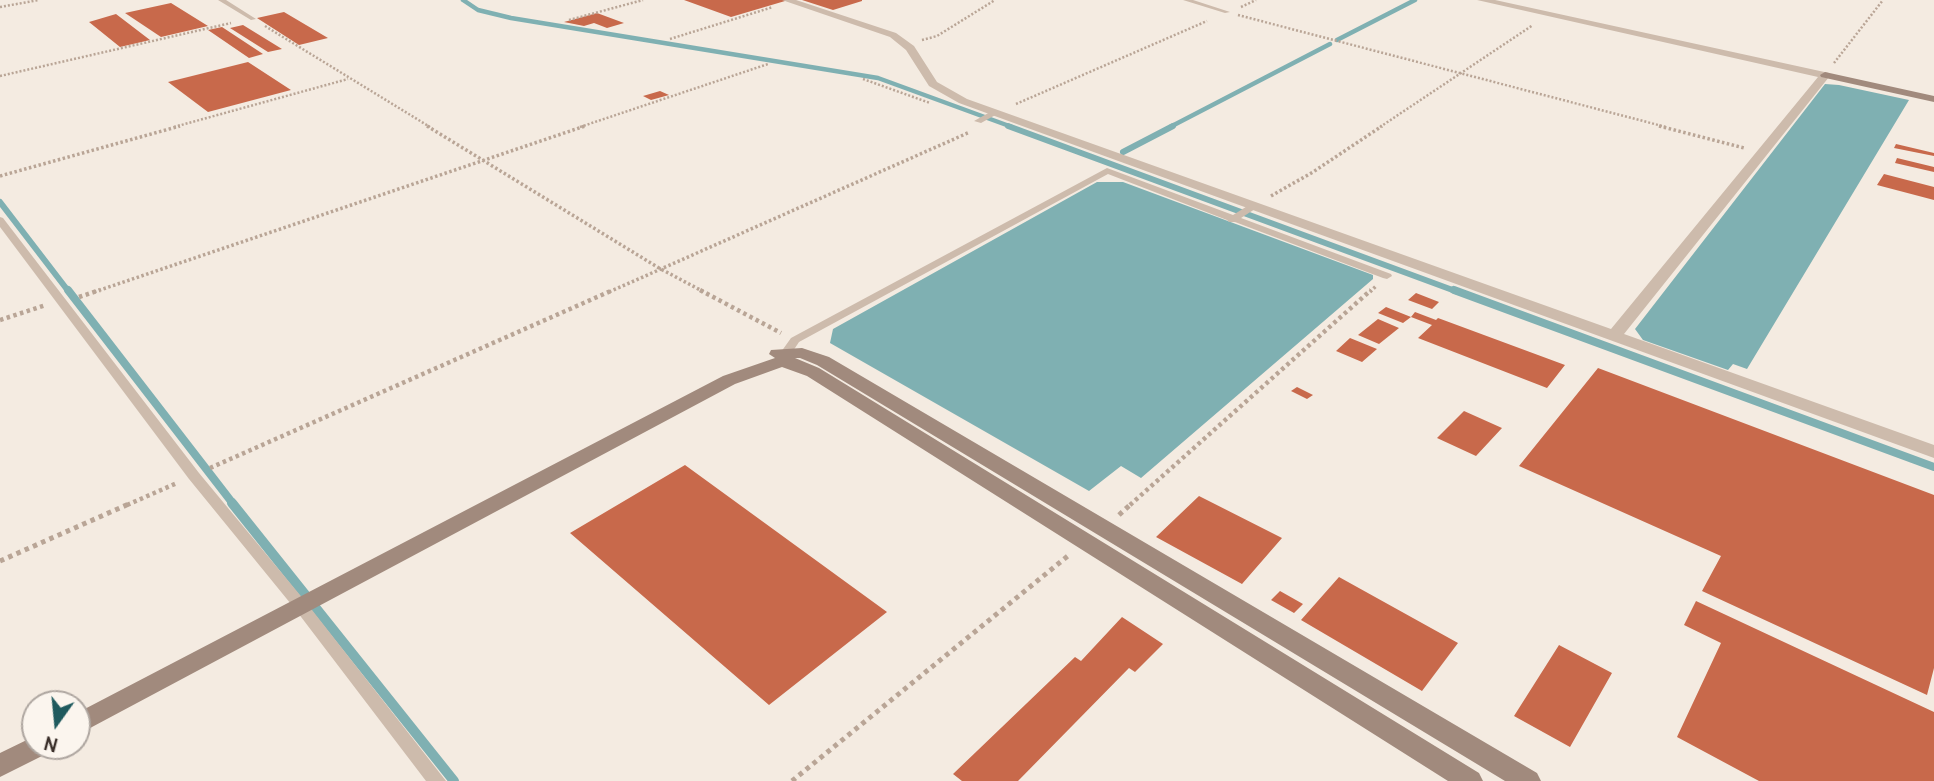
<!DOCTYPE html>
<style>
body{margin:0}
#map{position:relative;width:1934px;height:781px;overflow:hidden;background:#f4ebe1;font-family:Cabin,sans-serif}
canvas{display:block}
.north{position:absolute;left:21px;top:690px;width:70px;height:70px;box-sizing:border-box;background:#fbf5ee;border:2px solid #aea6a0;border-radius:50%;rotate:195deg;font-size:19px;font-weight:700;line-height:28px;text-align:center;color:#3b302b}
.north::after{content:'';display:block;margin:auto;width:24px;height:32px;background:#1f5a5e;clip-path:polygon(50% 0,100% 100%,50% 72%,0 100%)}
</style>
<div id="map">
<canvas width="1934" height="781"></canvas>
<div class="north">N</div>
</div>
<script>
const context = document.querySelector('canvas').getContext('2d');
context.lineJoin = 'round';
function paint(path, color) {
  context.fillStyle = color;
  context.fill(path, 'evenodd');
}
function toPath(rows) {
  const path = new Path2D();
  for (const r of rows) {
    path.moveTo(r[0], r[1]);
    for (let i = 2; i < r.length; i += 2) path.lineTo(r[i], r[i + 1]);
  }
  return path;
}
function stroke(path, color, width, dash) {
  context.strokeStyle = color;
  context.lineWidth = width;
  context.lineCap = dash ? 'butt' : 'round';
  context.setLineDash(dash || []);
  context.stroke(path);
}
const water = toPath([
 [1825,84,1839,85,1909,100,1747,369,1733,364,1728,370,1643,340,1635,329],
 [1097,182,1123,182,1373,275,1373,279,1141,478,1121,466,1089,491,830,343,833,329]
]);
const streamFar3 = toPath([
 [463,0,478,10,511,18,878,78,1012,127],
 [1337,40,1415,0],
 [1170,127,1330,44]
]);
const streamFar2 = toPath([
 [1008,126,1458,292],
 [1123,152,1173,126],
 [0,202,69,292]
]);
const streamFar1 = toPath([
 [68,290,234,505],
 [1454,290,1934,467]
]);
const stream = toPath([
 [232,503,454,781]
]);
const building = toPath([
 [684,0,785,0,785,1,731,17],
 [802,0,862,0,862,1,833,10],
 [171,3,208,26,161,37,125,13],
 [284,12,328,38,299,45,257,18],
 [597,13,624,23,607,28,594,23,584,26,564,22],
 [116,14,150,40,120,47,89,22],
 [243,25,282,49,268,52,230,28],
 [222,27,263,54,249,58,208,30],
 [248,62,291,90,208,112,168,82],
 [660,91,669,95,651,100,643,96],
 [1896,144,1934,153,1934,156,1894,148],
 [1897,158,1934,167,1934,172,1895,163],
 [1884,174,1934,187,1934,200,1877,185],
 [1416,293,1439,302,1432,309,1408,300],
 [1386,307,1411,317,1403,323,1378,313],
 [1415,312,1436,320,1438,318,1565,365,1547,388,1418,338,1432,325,1411,317],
 [1378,319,1399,328,1379,344,1358,335],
 [1350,338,1377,349,1362,362,1336,351],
 [1598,368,1934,495,1934,668,1927,695,1702,591,1721,556,1519,466],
 [1297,387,1313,395,1307,399,1291,391],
 [1464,411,1502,428,1476,456,1437,438],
 [685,465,887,612,769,705,570,533],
 [1199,496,1282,538,1242,584,1156,537],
 [1339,577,1458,643,1422,691,1301,620],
 [1280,591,1303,604,1294,613,1271,600],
 [1696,601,1934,712,1934,781,1759,781,1677,737,1721,643,1684,625],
 [1122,617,1163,644,1135,672,1129,668,1018,781,962,781,953,774,1075,657,1081,661],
 [1559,645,1612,673,1570,747,1514,716]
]);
const pathFar3 = toPath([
 [0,7,39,0],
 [1241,7,1256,0],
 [1238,15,1666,127],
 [569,20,643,0],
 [265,26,430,127],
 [670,39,773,7],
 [922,40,937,36,995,0],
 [1834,63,1883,0],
 [0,76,231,23],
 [863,79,930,103],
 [1016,104,1207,21],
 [174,127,348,79],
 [580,127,768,64],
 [1380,127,1533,25]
]);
const pathFar2 = toPath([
 [427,126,659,268,704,292],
 [1659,126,1744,148],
 [0,176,180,126],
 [1271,196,1313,172,1382,126],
 [94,292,585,126],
 [609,292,970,132],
 [1370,292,1376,286]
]);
const pathFar1 = toPath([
 [700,290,781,333],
 [79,297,100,290],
 [0,320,46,305],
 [210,468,613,290],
 [127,505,177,483],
 [1130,505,1371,290]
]);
const path = toPath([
 [1119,515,1132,503],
 [0,561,131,503],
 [792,781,1069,555]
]);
const lane = toPath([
 [218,0,226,0,256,19,251,20,218,0],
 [1183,0,1193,0,1230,12,1225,13,1183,0],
 [992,111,999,113,981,123,974,121,992,111],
 [1107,168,1233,215,1249,205,1255,205,1255,209,1241,218,1391,274,1392,276,1387,279,1383,278,1235,222,1229,222,1227,220,1108,174,799,342,791,354,783,354,781,352,791,338,1107,168],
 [0,217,3,218,199,473,305,601,446,781,426,781,295,609,189,479,0,227,0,217]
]);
const street = toPath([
 [782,0,796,0,896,33,914,46,937,82,967,99,1611,329,1818,77,1477,0,1495,0,1829,73,1829,77,1624,334,1934,445,1934,458,959,103,929,86,906,50,890,37,782,0]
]);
const secondary = toPath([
 [1825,72,1934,96,1934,102,1821,77,1820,75,1825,72],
 [802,348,829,357,1537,773,1541,781,1505,781,817,365,800,358,795,358,819,368,1479,773,1483,781,1448,781,807,376,782,367,735,384,77,735,77,713,723,376,775,358,769,354,771,350,802,348],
 [35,736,35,746,50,746,46,754,0,777,0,753,35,736]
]);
paint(water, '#7fb0b2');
stroke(streamFar3, '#7fb0b2', 4.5);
stroke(streamFar2, '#7fb0b2', 6);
stroke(streamFar1, '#7fb0b2', 8);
stroke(stream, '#7fb0b2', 10);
paint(building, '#c8694b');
stroke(pathFar3, '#b9a596', 2.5, [2, 2]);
stroke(pathFar2, '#b9a596', 3.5, [2.5, 2.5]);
stroke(pathFar1, '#b9a596', 4.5, [3.5, 3.5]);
stroke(path, '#b9a596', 5, [4.5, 4.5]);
paint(lane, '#cdbbac');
paint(street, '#cdbbac');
paint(secondary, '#a18a7d');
</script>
